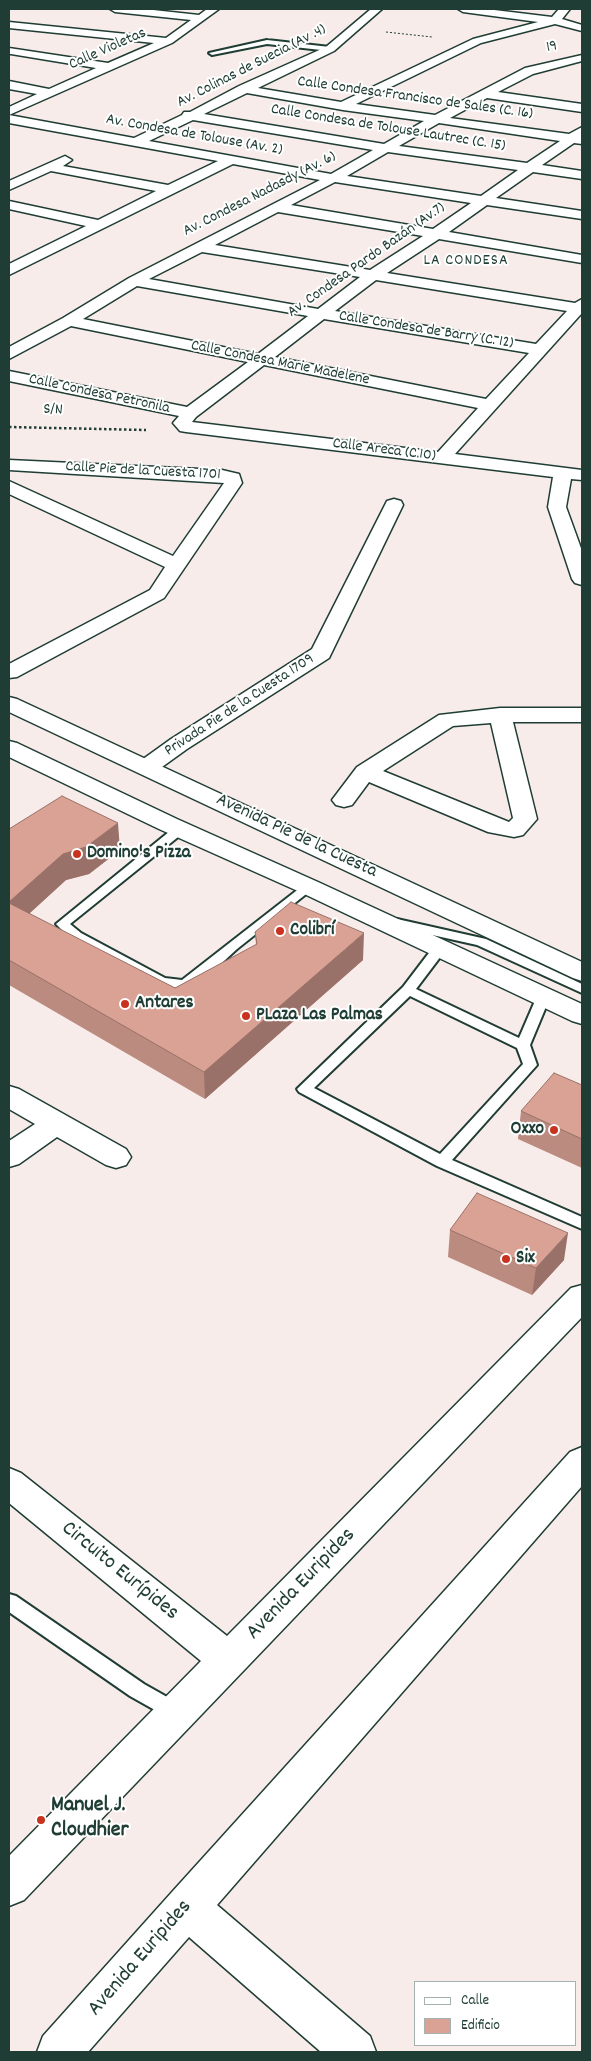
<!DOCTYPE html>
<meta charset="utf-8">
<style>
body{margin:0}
#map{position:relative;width:591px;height:2061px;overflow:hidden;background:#f8ecea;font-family:Dekko,sans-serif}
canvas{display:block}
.frame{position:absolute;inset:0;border:10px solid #1f3d34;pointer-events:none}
.legend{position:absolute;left:414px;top:1981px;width:162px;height:65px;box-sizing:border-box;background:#fff;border:1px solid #a5b1ae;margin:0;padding:6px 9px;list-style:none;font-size:15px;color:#1f3d34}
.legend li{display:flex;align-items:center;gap:10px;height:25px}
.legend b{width:25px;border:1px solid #a5b1ae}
</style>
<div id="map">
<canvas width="591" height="2061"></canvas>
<div class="frame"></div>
<ul class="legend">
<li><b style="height:6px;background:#fff"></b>Calle</li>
<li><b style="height:14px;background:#daa294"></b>Edificio</li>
</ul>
</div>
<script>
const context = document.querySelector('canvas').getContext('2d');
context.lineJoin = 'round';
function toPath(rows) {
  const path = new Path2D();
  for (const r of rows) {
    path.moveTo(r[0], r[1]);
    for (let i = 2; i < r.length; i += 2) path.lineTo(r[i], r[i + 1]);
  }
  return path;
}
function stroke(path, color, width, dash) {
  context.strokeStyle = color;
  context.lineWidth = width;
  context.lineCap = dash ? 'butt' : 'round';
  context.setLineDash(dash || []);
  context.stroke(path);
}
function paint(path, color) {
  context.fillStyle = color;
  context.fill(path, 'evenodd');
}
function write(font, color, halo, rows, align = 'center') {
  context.font = font + ' Dekko,sans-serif';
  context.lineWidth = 4;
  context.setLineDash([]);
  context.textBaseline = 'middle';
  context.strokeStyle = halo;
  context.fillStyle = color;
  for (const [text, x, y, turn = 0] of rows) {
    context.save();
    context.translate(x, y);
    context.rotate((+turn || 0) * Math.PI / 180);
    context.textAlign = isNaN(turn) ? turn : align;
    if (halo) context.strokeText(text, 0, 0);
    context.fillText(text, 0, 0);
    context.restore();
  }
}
const pathFar1 = toPath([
 [386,32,432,37]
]);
const path = toPath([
 [9,427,146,430]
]);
const service = toPath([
 [267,40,330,47,333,49,330,51,267,44,212,55,209,53,267,40],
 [179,826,183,827,185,830,183,833,70,924,81,933,165,978,182,980,305,884,313,884,315,887,237,949,212,972,184,989,157,985,71,939,56,924,175,827,179,826],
 [397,919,486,939,582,984,582,993,477,945,392,926,391,923,397,919],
 [440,944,447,948,416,989,519,1038,538,994,548,994,550,997,530,1045,537,1065,452,1160,582,1217,582,1229,437,1166,299,1092,297,1089,403,987,435,945,440,944],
 [410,996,517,1048,523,1064,440,1154,314,1088,410,996],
 [9,1594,16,1596,144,1684,183,1706,186,1712,183,1718,176,1721,169,1718,130,1696,9,1612,9,1594]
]);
const minor = toPath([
 [110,9,144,9,199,15,207,9,219,9,172,43,9,115,9,107,37,94,9,89,9,81,49,89,96,68,11,54,9,54,9,48,108,63,154,43,9,28,9,22,166,38,191,20,115,12,110,9],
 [371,9,382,9,334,51,258,88,341,102,473,39,538,22,463,12,458,9,486,9,552,17,559,9,570,9,562,19,582,25,582,31,555,24,481,43,356,104,435,115,525,68,582,55,582,61,533,74,498,92,582,104,582,112,487,98,450,118,569,134,582,127,582,144,574,143,542,165,582,171,582,179,533,172,496,198,582,211,582,219,487,205,449,232,582,255,582,263,439,239,387,273,575,303,582,299,582,313,455,454,582,470,582,480,571,479,566,507,582,551,582,585,575,583,572,579,548,507,553,477,186,432,180,431,173,423,179,416,9,381,9,371,187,407,248,362,71,326,9,359,9,347,63,318,129,278,320,180,233,164,9,275,9,264,86,226,9,209,9,201,98,220,156,191,51,171,9,190,9,181,65,156,72,160,63,166,168,185,218,161,9,123,9,115,134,138,182,115,184,112,190,112,239,86,326,47,371,9],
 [247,93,343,110,424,121,384,144,204,114,247,93],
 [193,120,373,150,331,174,149,141,193,120],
 [439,123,560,141,527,163,399,146,439,123],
 [388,152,518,170,481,196,347,176,388,152],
 [335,182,471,203,433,229,291,205,335,182],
 [278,212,423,236,370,270,215,245,278,212],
 [202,252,360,277,318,309,149,279,202,252],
 [376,280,567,311,536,344,335,311,376,280],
 [137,286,308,316,258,354,83,319,137,286],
 [324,319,529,353,486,399,275,357,324,319],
 [264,365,478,408,438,452,192,422,196,417,264,365],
 [9,460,222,470,239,474,242,483,164,598,17,677,9,678,9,664,150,590,165,567,9,494,9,481,173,556,224,483,9,470,9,460],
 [394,499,401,501,403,505,329,658,187,749,155,772,147,774,139,772,135,767,139,762,171,739,312,649,385,505,387,501,394,499],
 [500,708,582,708,582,722,513,722,537,819,523,835,514,837,488,832,369,782,352,805,344,807,336,805,332,800,357,767,439,715,500,708],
 [491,723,513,818,509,822,383,771,453,726,491,723],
 [9,1086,19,1089,126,1149,131,1157,126,1165,116,1168,106,1165,57,1137,19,1164,9,1167,9,1141,35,1124,9,1109,9,1086],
 [582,1285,582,1317,24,1900,9,1906,9,1856,201,1661,9,1503,9,1468,21,1473,227,1636,571,1288,582,1285],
 [582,1447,582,1486,217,1905,370,2036,376,2052,321,2052,189,1937,88,2052,37,2052,43,2036,172,1892,570,1452,582,1447]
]);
const secondary = toPath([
 [9,697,17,699,582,962,582,981,573,978,9,712,9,697],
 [9,741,17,743,177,819,318,882,582,1004,582,1024,572,1021,300,892,159,829,9,757,9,741]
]);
const wall = toPath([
 [9,829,120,850,89,874,66,880,29,914,175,988,256,945,255,932,363,960,205,1099,9,985],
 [582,1085,582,1168,518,1139,521,1111],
 [450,1230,564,1260,532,1295,448,1257]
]);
const shadedWall = toPath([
 [118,823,120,850,89,874,66,880,11,930,9,911,9,902,63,854],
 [364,933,363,960,205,1099,204,1072],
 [568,1233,564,1260,532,1295,536,1268]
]);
const building = toPath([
 [62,796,118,823,86,847,63,854,9,902,9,829,62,796],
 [291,902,364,933,204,1072,9,960,9,903,175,988,257,944,255,932,291,902],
 [554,1073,582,1085,582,1139,521,1111,554,1073],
 [477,1193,568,1233,536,1268,450,1230,477,1193]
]);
const markers = [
 [77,854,5,"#c8321e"],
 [280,931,5,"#c8321e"],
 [125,1004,5,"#c8321e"],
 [246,1016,5,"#c8321e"],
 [554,1130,5,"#c8321e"],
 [506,1259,5,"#c8321e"],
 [41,1820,5,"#c8321e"]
];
const farStreetnames = [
 ["19",552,48,-12],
 ["Calle Violetas",108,50,-24],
 ["Av. Colinas de Suecia (Av .4)",252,67,-27],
 ["Calle Condesa Francisco de Sales (C. 16)",415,99,8],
 ["Calle Condesa de Tolouse Lautrec (C. 15)",388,129,9],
 ["Av. Condesa de Tolouse (Av. 2)",194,136,10],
 ["Av. Condesa Nadasdy (Av. 6)",260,195,-27],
 ["Av. Condesa Pardo Bazán (Av.7)",367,261,-35],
 ["Calle Condesa de Barry (C. 12)",426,331,9],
 ["Calle Condesa Marie Madelene",280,364,11],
 ["Calle Condesa Petronila",99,395,12],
 ["S/N",53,411,2],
 ["Calle Areca (C.10)",384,451,7],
 ["Calle Pie de la Cuesta 1701",143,472,3],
 ["Privada Pie de la Cuesta 1709",240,706,-33]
];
const farNeighbourhoodnames = [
 ["LA CONDESA",466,262]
];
const streetNames = [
 ["Avenida Pie de la Cuesta",296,837,25]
];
const poiNames = [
 ["Domino's Pizza",87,854],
 ["Colibrí",290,931],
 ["Antares",135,1004],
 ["PLaza Las Palmas",256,1016],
 ["Oxxo",544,1130,"right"],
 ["Six",516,1259]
];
const nearStreetnames = [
 ["Circuito Eurípides",119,1572,39],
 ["Avenida Euripides",302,1585,-46],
 ["Avenida Euripides",141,1959,-49]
];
const nearPoinames = [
 ["Manuel J.",51,1807],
 ["Cloudhier",51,1832]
];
stroke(service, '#1f3d34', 4);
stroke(minor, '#1f3d34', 3);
stroke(secondary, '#1f3d34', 3);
stroke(pathFar1, '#1f3d34', 1, [2, 2]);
stroke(path, '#1f3d34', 2.5, [2.5, 2.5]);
paint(service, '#fff');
paint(minor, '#fff');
paint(secondary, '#fff');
paint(wall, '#bb8b7f');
paint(shadedWall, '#997168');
paint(building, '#daa294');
stroke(building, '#997168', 1);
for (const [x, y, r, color] of markers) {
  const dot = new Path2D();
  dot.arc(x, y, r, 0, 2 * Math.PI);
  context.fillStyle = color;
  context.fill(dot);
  stroke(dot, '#fff', 2);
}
write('16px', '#1f3d34', '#fff', farStreetnames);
context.letterSpacing = '1px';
write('16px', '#1f3d34', '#fff', farNeighbourhoodnames);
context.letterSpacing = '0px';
write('19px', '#1f3d34', '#fff', streetNames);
write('bold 19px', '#1f3d34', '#fff', poiNames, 'left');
write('22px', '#1f3d34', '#fff', nearStreetnames);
write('bold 22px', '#1f3d34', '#fff', nearPoinames, 'left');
</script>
